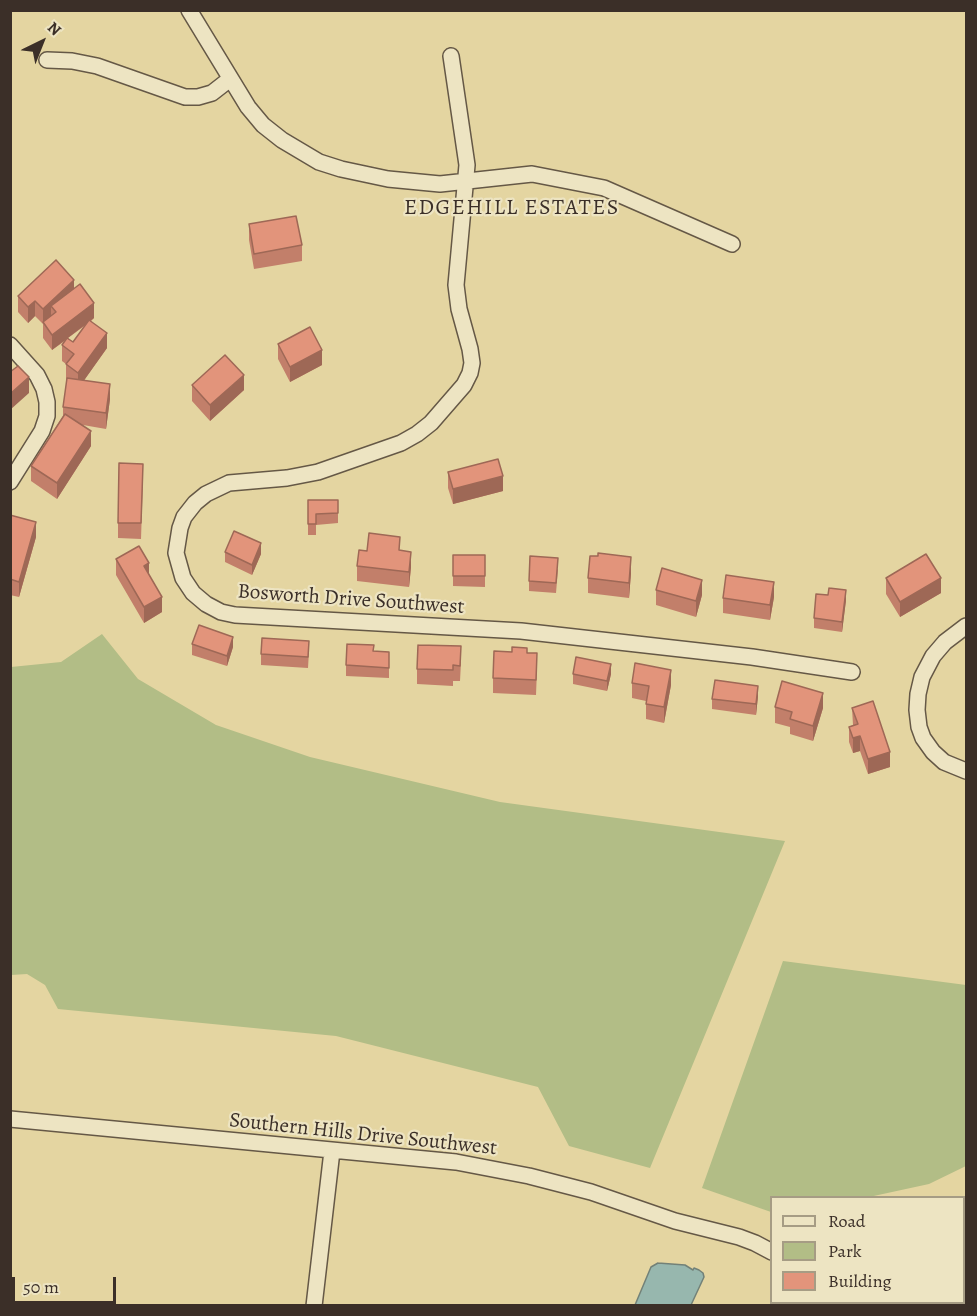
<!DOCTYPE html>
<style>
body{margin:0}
#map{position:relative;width:977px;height:1316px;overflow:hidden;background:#e4d5a1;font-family:Alegreya,serif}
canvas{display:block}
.frame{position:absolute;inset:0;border:12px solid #3b2f28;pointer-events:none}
.legend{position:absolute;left:770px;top:1196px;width:195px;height:108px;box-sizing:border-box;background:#ede4c2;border:2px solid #a69c84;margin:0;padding:8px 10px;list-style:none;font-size:18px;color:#3b2f28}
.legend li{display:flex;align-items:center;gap:12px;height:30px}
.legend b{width:30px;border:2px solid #a69c84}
.north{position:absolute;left:12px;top:12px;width:60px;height:60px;-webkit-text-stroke:4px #ede4c2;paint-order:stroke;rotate:43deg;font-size:16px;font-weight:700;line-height:24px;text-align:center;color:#3b2f28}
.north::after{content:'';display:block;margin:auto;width:21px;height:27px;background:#3b2f28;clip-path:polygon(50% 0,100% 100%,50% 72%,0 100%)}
.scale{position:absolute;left:12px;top:1277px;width:104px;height:27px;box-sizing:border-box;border:3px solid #3b2f28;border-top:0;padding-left:8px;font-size:18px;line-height:21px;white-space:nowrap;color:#3b2f28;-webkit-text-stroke:4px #ede4c2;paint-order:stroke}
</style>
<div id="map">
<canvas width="977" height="1316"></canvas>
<div class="frame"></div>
<ul class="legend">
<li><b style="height:8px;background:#ede4c2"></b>Road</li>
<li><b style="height:16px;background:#b2bd86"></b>Park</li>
<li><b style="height:16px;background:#e2947b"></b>Building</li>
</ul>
<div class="north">N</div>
<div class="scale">50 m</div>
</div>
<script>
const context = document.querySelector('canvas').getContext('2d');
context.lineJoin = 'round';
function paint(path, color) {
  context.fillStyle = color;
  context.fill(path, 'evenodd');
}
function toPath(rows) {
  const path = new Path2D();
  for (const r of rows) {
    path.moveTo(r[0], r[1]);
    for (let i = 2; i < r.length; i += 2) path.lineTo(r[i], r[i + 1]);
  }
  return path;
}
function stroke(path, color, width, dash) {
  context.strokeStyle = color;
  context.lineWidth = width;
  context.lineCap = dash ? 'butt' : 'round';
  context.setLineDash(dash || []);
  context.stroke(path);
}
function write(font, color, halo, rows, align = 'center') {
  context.font = font + ' Alegreya,serif';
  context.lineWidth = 4.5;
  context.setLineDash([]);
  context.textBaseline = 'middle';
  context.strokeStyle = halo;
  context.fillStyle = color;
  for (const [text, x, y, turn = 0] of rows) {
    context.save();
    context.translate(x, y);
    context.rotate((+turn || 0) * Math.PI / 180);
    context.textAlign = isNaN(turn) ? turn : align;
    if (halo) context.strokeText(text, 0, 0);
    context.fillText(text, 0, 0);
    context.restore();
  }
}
const green = toPath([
 [102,634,138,679,216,725,310,757,500,802,785,841,650,1168,569,1146,538,1087,336,1036,58,1009,45,985,27,974,11,975,11,667,61,662],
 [783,961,966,985,966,1166,929,1184,869,1197,772,1198,771,1212,702,1188]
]);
const water = toPath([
 [658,1263,685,1265,693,1270,694,1268,699,1270,703,1273,704,1277,691,1305,635,1305,651,1267,658,1263]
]);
const minor = toPath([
 [189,10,248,107,263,125,282,140,319,162,341,169,388,179,440,184,532,174,604,188,732,244],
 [451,56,467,165,456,285,459,309,470,349,472,363,470,373,464,385,431,423,417,434,401,443,318,472,287,478,229,483,206,494,195,503,184,517,180,528,176,553,183,578,193,593,206,604,221,612,235,615,521,631,752,657,852,672],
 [47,60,72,61,97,66,185,97,198,97,212,93,230,79],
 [10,345,37,375,44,389,47,402,47,416,42,431,10,482],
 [966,626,945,642,933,656,922,677,918,694,917,710,919,727,923,738,933,752,944,762,966,771],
 [10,1119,456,1162,529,1176,591,1192,675,1221,739,1237,755,1243,772,1252],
 [812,1302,813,1306],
 [314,1306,332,1151]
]);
const wall = toPath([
 [249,224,302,245,302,261,254,269,249,240],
 [74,289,94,318,91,321,107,348,84,380,110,399,106,429,83,425,91,446,57,499,31,481,31,466,63,416,63,407,67,380,66,380,66,364,62,361,62,345,66,340,52,350,43,338,43,324,35,316,28,323,18,312,18,296],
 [87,324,73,342,68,338],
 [278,344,322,365,290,382,278,359],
 [192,385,244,390,210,421,192,401],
 [448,472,503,491,453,504,448,488],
 [143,479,141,539,118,538,118,523],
 [308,500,338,500,338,523,316,525,316,535,308,535],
 [10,515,36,537,19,597,10,595],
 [400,550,411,567,409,587,357,581,357,566,367,551],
 [225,552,261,554,252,575,225,562],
 [453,555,485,555,485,587,453,586],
 [598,556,631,573,629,598,588,593,588,578],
 [116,559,149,575,162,612,144,623,116,575],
 [558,569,556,593,529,591,529,581],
 [886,578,941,593,900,617,886,594],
 [656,590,702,595,696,617,656,605],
 [774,597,770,620,723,613,723,598],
 [846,600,842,632,814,628,814,618],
 [192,644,233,647,227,666,192,655],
 [309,651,308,668,261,665,261,654],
 [374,651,389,652,389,678,346,676,346,665],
 [512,652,527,653,537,669,536,695,493,693,493,678],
 [461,662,460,681,453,681,453,686,417,684,417,669],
 [573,674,611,674,607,691,573,684],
 [632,683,671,685,664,723,646,719,646,701,632,698],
 [758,696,756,715,712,709,712,699],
 [775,707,823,708,813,741,790,734,790,727,775,723],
 [852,708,890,767,868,774,860,751,853,753,849,742,849,727,853,725]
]);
const shadedWall = toPath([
 [74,280,74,295,51,306,51,317,43,322,43,309],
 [35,301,35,316,28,323,28,307],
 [94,303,94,318,52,350,52,335],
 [107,333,107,348,78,389,78,373],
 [322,350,322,365,290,382,290,367],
 [244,375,244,390,210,421,210,405],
 [29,377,29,393,10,410,10,394],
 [110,384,110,399,106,429,106,413],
 [91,431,91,446,57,499,57,483],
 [503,476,503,491,453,504,453,489],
 [36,522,36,537,19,597,19,582],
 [261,543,261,554,252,575,252,565],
 [411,552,411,567,409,587,409,572],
 [631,557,631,573,629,598,629,583],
 [149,563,149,578,144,566],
 [941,578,941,593,900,617,900,602],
 [702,580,702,595,696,617,696,601],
 [774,582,774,597,770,620,770,605],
 [846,590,846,600,842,632,842,622],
 [162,597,162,612,144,623,144,607],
 [233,637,233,647,227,666,227,656],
 [611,664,611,674,607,691,607,681],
 [671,670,671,685,664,723,664,707],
 [758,686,758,696,756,715,756,704],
 [823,693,823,708,813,741,813,726],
 [860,736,860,751,853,753,853,738],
 [890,752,890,767,868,774,868,759]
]);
const building = toPath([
 [296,216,302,245,254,254,249,224,296,216],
 [56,260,74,280,43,309,35,301,28,307,18,296,56,260],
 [80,284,94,303,52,335,43,322,56,312,51,306,80,284],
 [89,320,107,333,78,373,66,364,74,354,62,345,67,338,73,342,89,320],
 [310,327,322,350,290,367,278,344,310,327],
 [225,355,244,375,210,405,192,385,225,355],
 [18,366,29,377,10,394,10,372,18,366],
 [67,378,110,384,106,413,63,407,67,378],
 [65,414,91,431,57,483,31,466,65,414],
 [498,459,503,476,453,489,448,472,498,459],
 [119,463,143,464,141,523,118,523,119,463],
 [308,500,338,500,338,513,316,514,316,524,308,524,308,500],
 [10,515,36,522,19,582,10,579,10,515],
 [234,531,261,543,252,565,225,552,234,531],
 [369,533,400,537,399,550,411,552,409,572,357,566,359,550,367,551,369,533],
 [139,546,149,563,144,566,162,597,144,607,116,559,139,546],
 [598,553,631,557,629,583,588,578,590,556,598,556,598,553],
 [926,554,941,578,900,602,886,578,926,554],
 [453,555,485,555,485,576,453,576,453,555],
 [530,556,558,558,556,583,529,581,530,556],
 [662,568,702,580,696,601,656,590,662,568],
 [726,575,774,582,770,605,723,598,726,575],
 [829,588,846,590,842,622,814,618,816,594,828,595,829,588],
 [199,625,233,637,227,656,192,644,199,625],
 [262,638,309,641,308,657,261,654,262,638],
 [347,644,374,645,373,651,389,652,389,668,346,665,347,644],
 [418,645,461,646,460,666,453,665,453,670,417,669,418,645],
 [512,647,527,648,527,653,537,653,536,680,493,678,494,651,512,652,512,647],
 [576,657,611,664,607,681,573,674,576,657],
 [635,663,671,670,664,707,646,704,649,686,632,683,635,663],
 [715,680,758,686,756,704,712,699,715,680],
 [782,681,823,693,813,726,790,719,792,712,775,707,782,681],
 [873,701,890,752,868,759,860,736,853,738,849,727,858,724,852,708,873,701],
 [877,1302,910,1302,915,1305,875,1305,877,1302]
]);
const streetNames = [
 ["Bosworth Drive Southwest",351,600,4],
 ["Southern Hills Drive Southwest",363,1135,6]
];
const neighbourhoodNames = [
 ["EDGEHILL ESTATES",512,209]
];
paint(green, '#b2bd86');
paint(water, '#97b7ae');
stroke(water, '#728178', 1.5);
stroke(minor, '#655846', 18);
stroke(minor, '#ede4c2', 15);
paint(wall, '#c27f6a');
paint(shadedWall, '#9e6856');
paint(building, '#e2947b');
stroke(building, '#9e6856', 1.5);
write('21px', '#3b2f28', '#ede4c2', streetNames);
context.letterSpacing = '1.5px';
write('22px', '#3b2f28', '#ede4c2', neighbourhoodNames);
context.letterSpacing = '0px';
</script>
